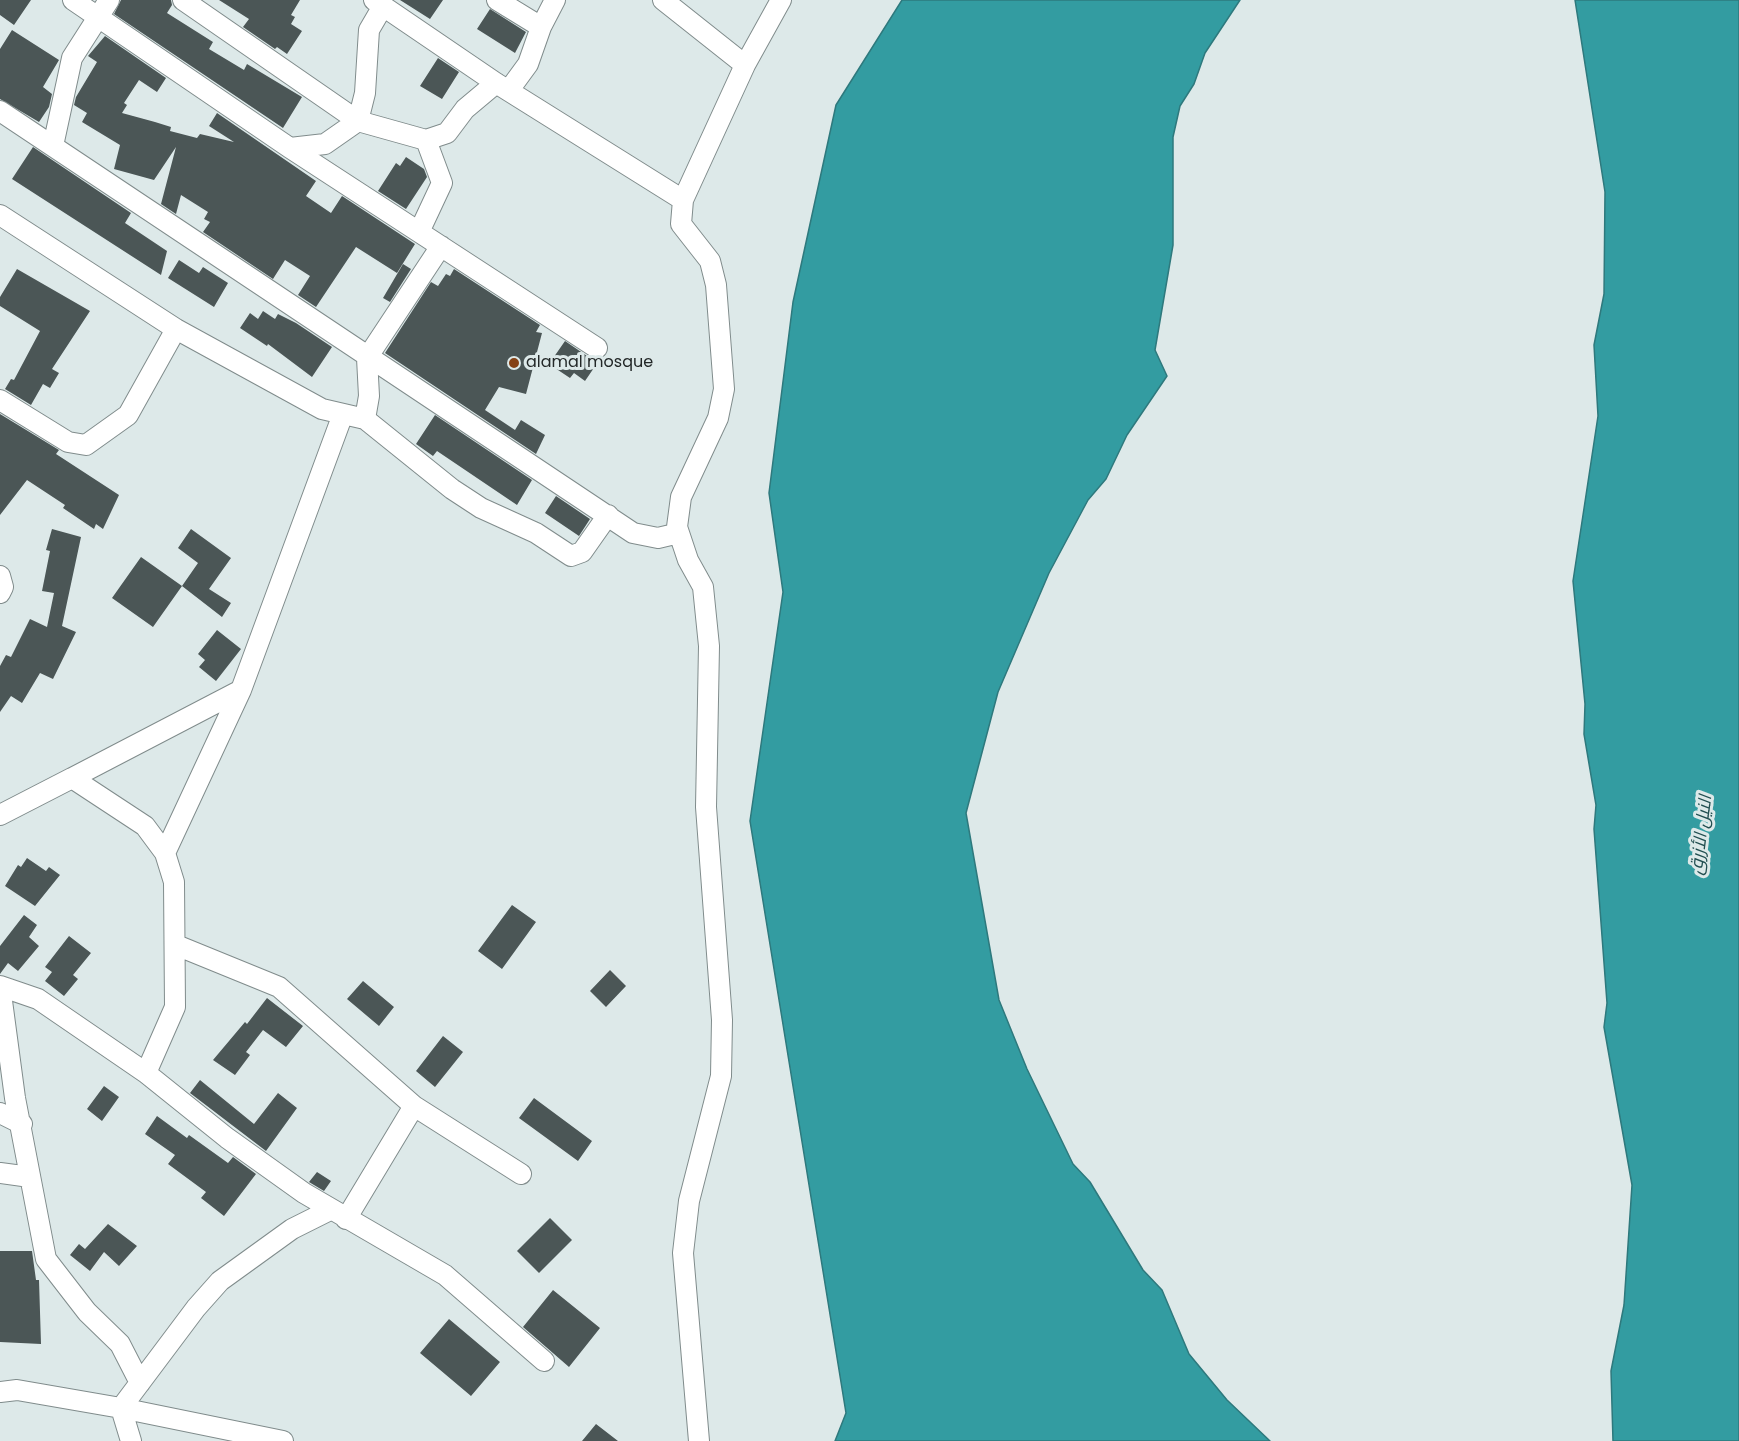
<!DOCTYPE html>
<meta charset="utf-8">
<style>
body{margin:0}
canvas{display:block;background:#dde9e9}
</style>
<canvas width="1739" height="1441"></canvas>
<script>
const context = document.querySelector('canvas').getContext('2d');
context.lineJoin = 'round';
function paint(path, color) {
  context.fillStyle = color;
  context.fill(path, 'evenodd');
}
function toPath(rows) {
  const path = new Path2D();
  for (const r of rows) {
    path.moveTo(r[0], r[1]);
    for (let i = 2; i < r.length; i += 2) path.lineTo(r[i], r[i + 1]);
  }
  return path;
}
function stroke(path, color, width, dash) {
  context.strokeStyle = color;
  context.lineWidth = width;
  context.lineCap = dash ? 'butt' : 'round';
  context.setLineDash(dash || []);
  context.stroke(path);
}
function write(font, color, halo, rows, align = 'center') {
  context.font = font + ' Poppins,Cairo,sans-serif';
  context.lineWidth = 6;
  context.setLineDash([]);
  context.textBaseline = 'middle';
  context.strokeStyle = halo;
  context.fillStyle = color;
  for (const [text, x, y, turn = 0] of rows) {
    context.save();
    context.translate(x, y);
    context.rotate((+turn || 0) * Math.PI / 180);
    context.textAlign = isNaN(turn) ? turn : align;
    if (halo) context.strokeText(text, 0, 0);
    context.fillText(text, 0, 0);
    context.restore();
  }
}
const water = toPath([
 [902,0,1240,0,1205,53,1194,84,1180,106,1173,137,1173,245,1155,350,1167,376,1127,435,1106,479,1088,500,1049,573,998,692,966,813,999,1000,1027,1069,1073,1164,1090,1182,1143,1270,1162,1290,1189,1354,1227,1400,1270,1441,835,1441,846,1413,750,821,783,592,769,493,793,302,836,105,902,0],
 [1575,0,1739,0,1739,1441,1613,1441,1611,1371,1624,1305,1632,1185,1604,1027,1607,1003,1594,829,1596,805,1584,734,1585,704,1573,581,1598,416,1594,345,1604,294,1605,192,1575,0]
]);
const building = toPath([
 [0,0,31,0,14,25,0,15],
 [121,0,171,0,172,5,167,13,213,42,209,49,244,70,247,64,302,97,283,128,114,14],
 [219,0,300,0,291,15,295,17,291,24,302,31,287,54,277,47,275,49,243,27,249,19],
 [400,0,443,0,430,19],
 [490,9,526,32,515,53,477,29],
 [12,30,59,60,43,87,52,94,49,107,39,122,0,99,0,49],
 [105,36,166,78,157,92,139,80,124,103,127,105,122,113,155,122,171,127,170,131,197,138,200,134,234,142,209,126,217,113,316,181,306,196,331,213,342,196,415,244,397,273,356,247,316,307,298,295,310,276,285,260,273,279,203,232,210,222,204,219,208,212,181,195,176,214,161,204,176,147,154,180,114,169,120,145,82,122,87,113,74,105,76,97,97,62,88,56],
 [438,58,459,72,442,99,420,86],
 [33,147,131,213,125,223,167,251,161,275,12,179],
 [406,157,424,169,427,177,406,209,378,191,396,163,400,166],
 [179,260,199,273,203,267,228,283,214,307,168,278],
 [403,264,411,269,390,302,383,298],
 [17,269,90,311,52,369,59,373,50,388,43,384,31,405,5,389,11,379,14,380,40,331,0,306,0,297],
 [454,269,540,325,536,332,542,333,526,394,499,387,485,410,515,430,521,420,545,435,536,454,385,353,431,282,438,286,446,274,450,276],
 [263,311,275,319,278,314,296,323,332,347,312,377,268,344,267,346,240,328,250,313,258,319],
 [565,341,590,358,600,359,585,381,574,373,570,378,549,364],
 [0,414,59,450,56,454,119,495,103,529,96,524,94,529,63,508,65,505,27,480,0,515],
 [435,415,532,480,517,505,437,451,433,456,416,444],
 [556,496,590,519,579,536,545,513],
 [52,529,81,537,62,626,76,632,53,679,40,673,22,703,11,696,0,712,0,666,6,655,11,657,30,619,47,627,54,593,42,591,50,551,46,550],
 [191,529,231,558,209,589,231,603,222,617,182,586,153,627,112,598,141,557,182,586,198,563,178,548],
 [217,630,241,649,216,681,199,667,205,660,198,654],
 [27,858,46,871,49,867,60,875,35,906,5,886,18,865,21,867],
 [512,905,536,922,502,969,478,951],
 [24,915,37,925,29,937,39,946,18,971,8,963,0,974,0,946],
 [69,936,91,953,73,975,78,979,64,996,45,981,52,972,45,967],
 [610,970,626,986,606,1007,590,991],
 [363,981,394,1007,379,1026,347,999],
 [267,998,303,1026,286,1047,263,1030,246,1052,250,1055,235,1075,213,1060,245,1022,247,1024],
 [443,1036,463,1052,435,1087,416,1071],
 [200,1080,254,1124,278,1093,297,1108,266,1151,190,1093],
 [104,1086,119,1097,102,1121,87,1109],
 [534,1098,592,1141,578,1161,519,1118],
 [157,1116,187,1138,189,1135,228,1163,233,1157,256,1174,224,1216,201,1198,206,1192,168,1164,175,1155,145,1134],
 [317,1172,331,1181,324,1191,309,1182],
 [550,1218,572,1240,539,1273,517,1251],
 [108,1224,137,1246,119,1266,104,1252,90,1271,70,1255,79,1244,85,1249],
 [0,1251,32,1251,36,1280,39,1280,41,1344,0,1342],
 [553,1290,600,1328,569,1367,523,1327],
 [449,1319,500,1362,471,1396,420,1353],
 [596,1424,618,1441,582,1441]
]);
const minor = toPath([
 [73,0,290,148,597,348],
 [183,0,358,121,365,93,369,30,383,6],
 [374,0,496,83,683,200],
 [497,0,541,27],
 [663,0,745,65],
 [509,90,528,64,541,27,555,0],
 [0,111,633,533,658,538,679,533],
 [53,146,72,58,109,0],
 [290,148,325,144,358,121,426,140,447,133,465,109,496,83],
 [0,215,176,329,322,409,365,419,452,489,481,508,536,533,571,556,582,552,608,515],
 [420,230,442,183,426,140],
 [0,400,68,442,86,445,128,415,176,329],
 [365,419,369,396,367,358,441,246],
 [0,576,3,587,0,593],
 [72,778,241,690],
 [0,815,72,778,145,826,165,853,174,882,175,1007,146,1073],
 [165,853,241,690,343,414],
 [176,945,279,987,414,1106,521,1174],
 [0,986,38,999,146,1073,227,1138,304,1193,445,1275,544,1361],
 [0,986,15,1098,46,1259,87,1312,120,1344,140,1383],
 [0,1113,22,1124],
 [0,1173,30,1177],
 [346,1219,414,1106],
 [0,1392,17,1390,121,1408,196,1308,220,1281,292,1229,330,1210],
 [131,1441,121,1408,283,1441],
 [699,1441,683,1253,689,1201,721,1076,722,1020,706,807,709,646,703,587,688,560,677,527,681,497,718,418,724,389,716,285,710,261,681,224,683,200,745,65,781,0]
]);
const markers = [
 [514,363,6,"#854115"]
];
const poiNames = [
 ["alamal mosque",526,363]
];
const waterNames = [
 ["النيل الأزرق",1702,835,-83]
];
paint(water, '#339ca1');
stroke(water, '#2e797d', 1.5);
paint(building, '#4b5656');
stroke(minor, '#808c8c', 22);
stroke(minor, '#fff', 20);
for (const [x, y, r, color] of markers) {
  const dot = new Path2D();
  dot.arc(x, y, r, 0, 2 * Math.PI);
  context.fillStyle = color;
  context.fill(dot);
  stroke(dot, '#dde9e9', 2);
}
write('16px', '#232828', '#dde9e9', poiNames, 'left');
write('italic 18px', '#214e50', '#dde9e9', waterNames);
</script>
